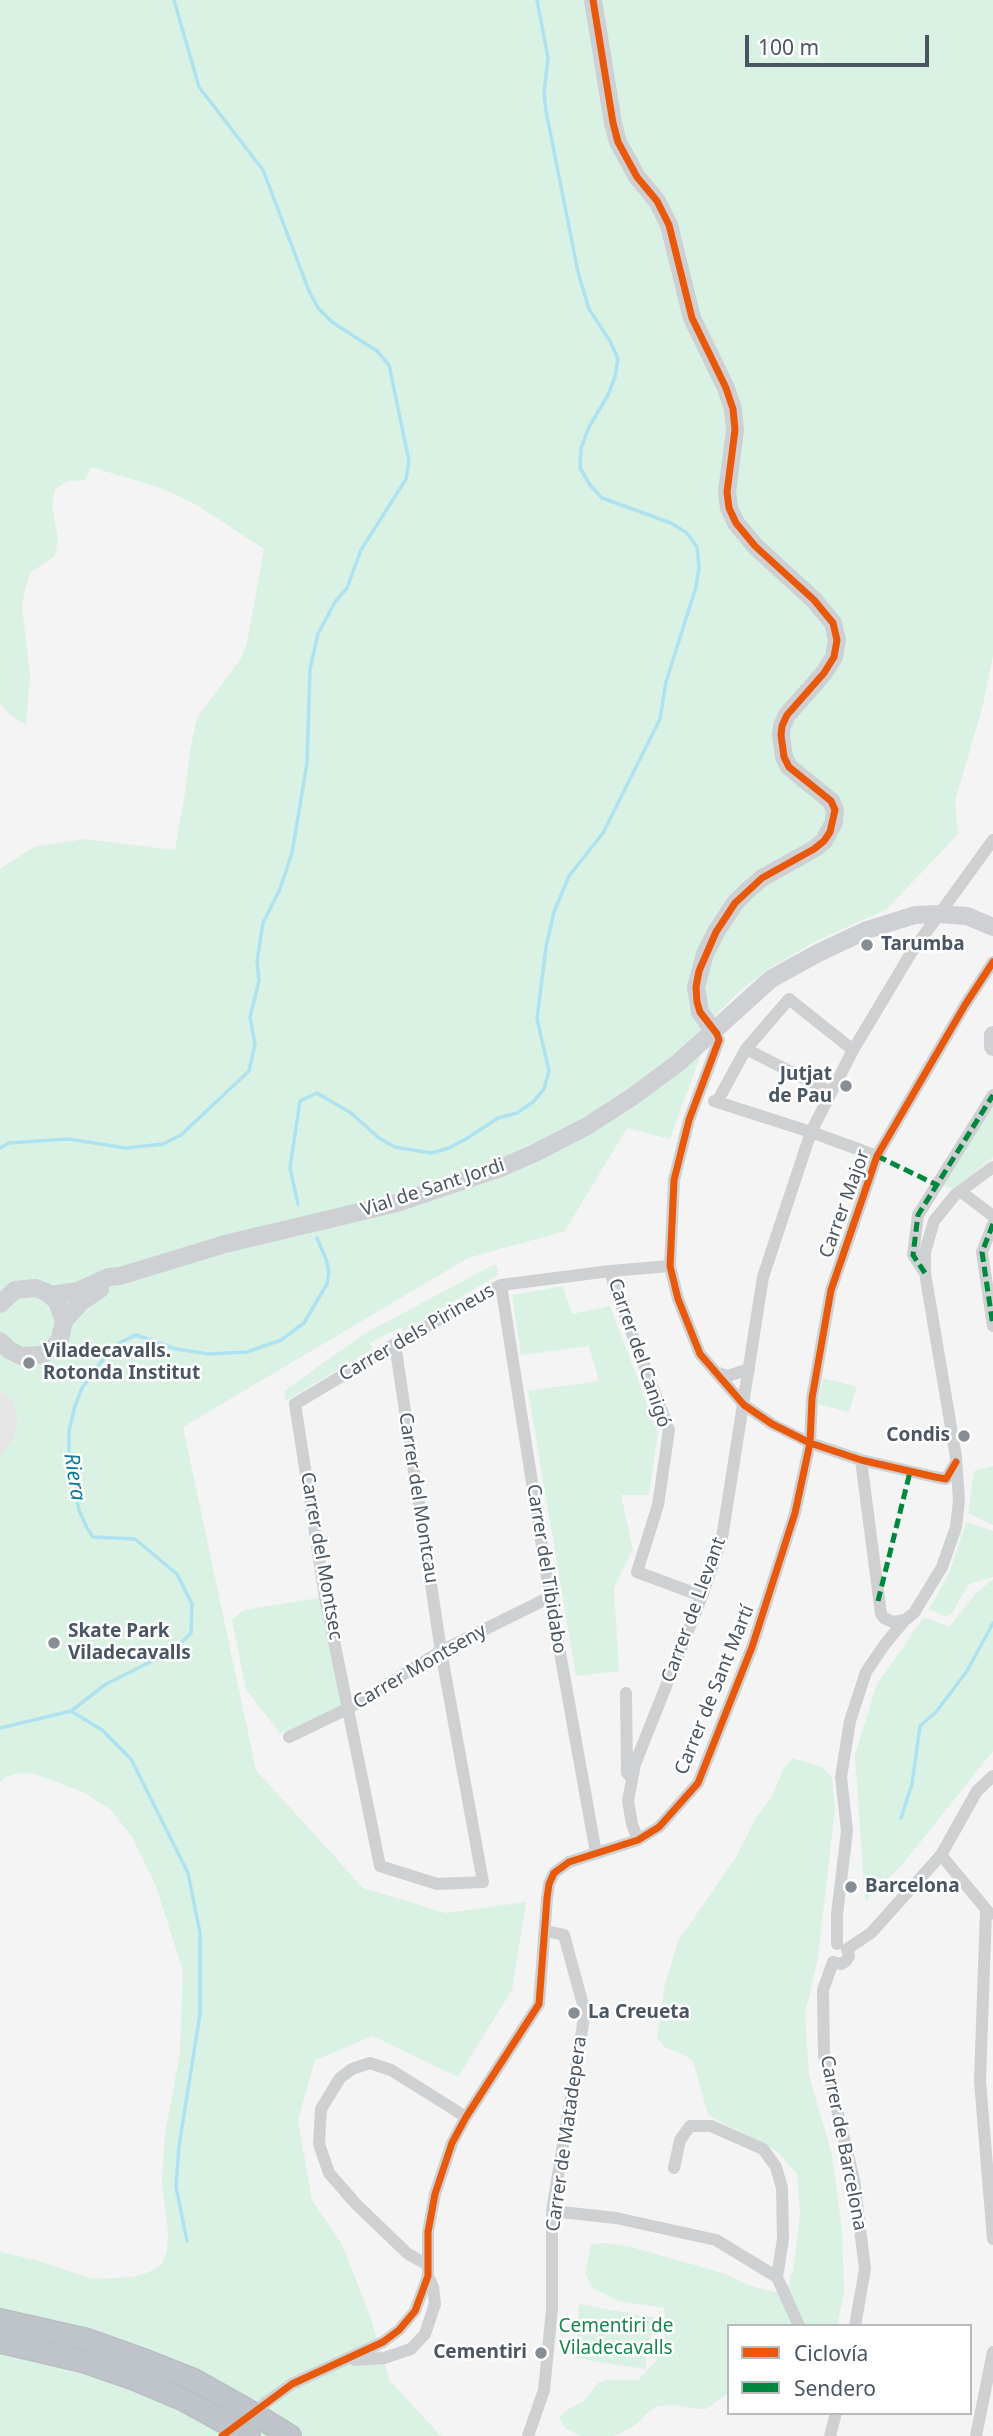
<!DOCTYPE html>
<meta charset="utf-8">
<style>
body{margin:0}
#map{position:relative;width:993px;height:2436px;overflow:hidden;background:#f4f4f4;font-family:"Noto Sans",sans-serif}
canvas{display:block}
.legend{position:absolute;left:727px;top:2324px;width:245px;height:91px;box-sizing:border-box;background:#fff;border:2px solid #b7bbc0;margin:0;padding:9px 12px;list-style:none;font-size:21px;color:#4a5661}
.legend li{display:flex;align-items:center;gap:14px;height:35px}
.legend b{width:35px;border:2px solid #b7bbc0}
.scale{position:absolute;left:745px;top:35px;width:184px;height:32px;box-sizing:border-box;border:4px solid #4a5661;border-top:0;padding-left:9px;font-size:21px;line-height:24px;white-space:nowrap;color:#4a5661;-webkit-text-stroke:5px #fff;paint-order:stroke}
</style>
<div id="map">
<canvas width="993" height="2436"></canvas>
<ul class="legend">
<li><b style="height:9px;background:#e8590c"></b>Ciclovía</li>
<li><b style="height:9px;background:#00873e"></b>Sendero</li>
</ul>
<div class="scale">100 m</div>
</div>
<script>
const context = document.querySelector('canvas').getContext('2d');
context.lineJoin = 'round';
function paint(path, color) {
  context.fillStyle = color;
  context.fill(path, 'evenodd');
}
function toPath(rows) {
  const path = new Path2D();
  for (const r of rows) {
    path.moveTo(r[0], r[1]);
    for (let i = 2; i < r.length; i += 2) path.lineTo(r[i], r[i + 1]);
  }
  return path;
}
function stroke(path, color, width, dash) {
  context.strokeStyle = color;
  context.lineWidth = width;
  context.lineCap = dash ? 'butt' : 'round';
  context.setLineDash(dash || []);
  context.stroke(path);
}
function write(font, color, halo, rows, align = 'center') {
  context.font = font + ' "Noto Sans",sans-serif';
  context.lineWidth = 5;
  context.setLineDash([]);
  context.textBaseline = 'middle';
  context.strokeStyle = halo;
  context.fillStyle = color;
  for (const [text, x, y, turn = 0] of rows) {
    context.save();
    context.translate(x, y);
    context.rotate((+turn || 0) * Math.PI / 180);
    context.textAlign = isNaN(turn) ? turn : align;
    if (halo) context.strokeText(text, 0, 0);
    context.fillText(text, 0, 0);
    context.restore();
  }
}
const education = toPath([
 [0,1392,8,1395,12,1399,18,1418,14,1438,0,1457]
]);
const green = toPath([
 [0,0,993,0,993,656,982,709,955,801,958,834,887,909,816,941,770,968,741,990,715,1016,670,1139,627,1128,565,1231,468,1258,183,1427,256,1770,363,1888,446,1913,526,1902,512,1990,458,2077,373,2036,315,2060,298,2120,312,2200,342,2244,370,2316,390,2381,441,2436,0,2436,0,2252,36,2260,92,2279,132,2277,149,2272,162,2264,167,2250,168,2232,162,2183,165,2134,180,2053,183,1970,155,1884,132,1837,111,1810,85,1793,35,1774,20,1773,5,1777,0,1782,0,1457,14,1438,18,1418,12,1399,0,1392,0,869,34,847,85,839,175,850,186,787,190,750,197,718,241,658,247,643,264,549,197,505,161,488,91,467,85,480,68,481,55,489,52,504,58,539,55,556,30,573,25,589,22,606,30,676,26,725,12,716,0,704],
 [993,1101,993,1157,955,1190,942,1185],
 [493,1265,497,1266,498,1275,404,1331,401,1327,370,1343,372,1349,286,1401,284,1391,364,1334],
 [563,1286,572,1314,610,1306,658,1433,649,1495,621,1495,633,1550,614,1588,619,1671,576,1676,528,1391,599,1381,589,1346,521,1355,512,1295],
 [823,1378,857,1387,849,1412,818,1404],
 [993,1466,993,1525,968,1513,974,1471],
 [966,1522,993,1531,993,1577,969,1584,952,1613,946,1617,929,1609,950,1571],
 [993,1579,993,1751,903,1864,865,1901,855,1755,876,1686,924,1617,949,1627,976,1593],
 [325,1597,349,1708,280,1733,246,1690,232,1620,243,1610],
 [793,1758,822,1767,832,1778,835,1807,818,1958,805,2014,809,2075,832,2155,842,2230,844,2294,837,2326,729,2326,729,2393,716,2402,706,2409,699,2409,675,2405,659,2406,652,2409,633,2427,614,2436,581,2436,566,2429,559,2418,565,2411,584,2401,598,2383,606,2380,638,2380,656,2361,663,2348,666,2329,664,2308,618,2301,593,2288,585,2274,591,2244,604,2243,631,2247,723,2273,748,2285,775,2292,788,2285,793,2271,800,2215,797,2174,777,2151,708,2115,693,2061,681,2053,666,2048,657,2038,665,1984,678,1941,736,1857,756,1818,773,1795,783,1769],
 [579,2304,655,2318,645,2369,576,2358]
]);
const stream = toPath([
 [0,1148,9,1143,68,1139,126,1148,163,1144,181,1135,249,1071,255,1044,250,1017,259,981,257,961,263,923,280,889,292,853,307,763,310,669,318,634,335,602,347,588,361,550,406,479,409,461,389,365,377,351,332,322,318,308,309,291,263,170,199,87,174,0],
 [298,1204,290,1168,300,1101,317,1093,351,1113,379,1138,395,1147,431,1153,449,1148,466,1139,498,1118,517,1113,533,1102,544,1089,549,1071,537,1019,546,947,554,912,569,876,603,833,660,719,666,682,696,587,699,567,697,547,687,533,671,523,602,498,590,485,580,468,581,448,589,427,608,395,615,377,618,359,610,341,589,309,578,272,546,111,544,93,548,58,537,0],
 [71,1711,102,1730,131,1759,188,1873,200,1933,200,2014,179,2146,176,2187,187,2241],
 [0,1728,71,1711,106,1684,174,1650,191,1633,192,1604,177,1574,135,1539,93,1537,87,1528,79,1510,76,1497,77,1485,71,1469,69,1453,69,1431,75,1406,82,1388,101,1362,119,1343,136,1335,176,1349,209,1354,247,1352,281,1340,304,1323,327,1284,329,1272,326,1259,317,1238],
 [901,1818,912,1784,920,1726,936,1712,967,1671,993,1623]
]);
const street = toPath([
 [713,1030,719,1040,689,1120,674,1180,670,1266,678,1299,700,1354,744,1405,772,1424,810,1443,861,1460,935,1477,946,1479,956,1462],
 [746,1049,831,1092],
 [714,1101,811,1132,877,1156],
 [717,1102,746,1049,789,999,853,1050],
 [960,1191,993,1216],
 [993,1224,982,1252,993,1326],
 [610,1271,615,1289,669,1430,658,1505,637,1572,702,1596],
 [925,1272,925,1252,934,1221,955,1195,993,1167],
 [501,1285,550,1597,596,1853],
 [395,1344,441,1651,483,1882,437,1884,380,1866,325,1597,295,1404,395,1344,501,1285,610,1271,670,1266],
 [715,1372,728,1376,749,1369],
 [861,1460,881,1614,884,1618,893,1622,905,1620],
 [626,1693,627,1773,629,1775],
 [289,1737,349,1708,441,1651,550,1597],
 [638,1840,632,1824,628,1801,635,1764,702,1596,722,1538,763,1277,811,1132,853,1050,911,953,993,840],
 [941,1855,990,1914],
 [986,1910,980,2081,993,2239],
 [837,1944,837,1914,847,1831,841,1777,850,1721,866,1672,885,1644,905,1620,914,1613,942,1567,956,1527,959,1501,956,1457,925,1273,913,1255,918,1215,993,1095],
 [847,1949,871,1933,941,1855,977,1791,993,1776],
 [833,1962,823,1990,824,2055,854,2180,865,2269,855,2326],
 [833,1962,841,1964,846,1961,849,1956,847,1949],
 [674,2168,680,2140,690,2126,711,2126,763,2149,776,2167,782,2188,783,2239,777,2277],
 [552,2211,616,2218,716,2240,777,2277,799,2326],
 [428,2265,408,2254,355,2203,329,2173,319,2144,321,2109,340,2078,352,2069,370,2063,391,2070,466,2117],
 [355,2360,384,2358,411,2349,425,2334,435,2304,433,2287,428,2276],
 [264,2404,292,2384,383,2342,399,2330,415,2311,428,2276,428,2232,435,2194,452,2143,466,2117,539,2004,547,1898,549,1884,554,1873,569,1862,638,1840,659,1827,698,1783,752,1647,795,1513,810,1443,812,1398,831,1290,877,1156,965,1005,993,962],
 [528,2436,544,2390,552,2309,552,2211,585,2012,564,1935,546,1931],
 [830,2436,836,2413],
 [976,2436,993,2352]
]);
const secondary = toPath([
 [593,0,613,123,618,142,637,177,657,201,669,225,692,318,726,388,733,409,735,430,727,492,729,508,736,523,755,546,814,600,833,623,837,640,834,657,824,673,787,715,782,726,781,735,784,757,789,767,831,801,835,810,834,822,824,841,814,849,762,878,748,890,735,903,716,932,705,954,696,987,700,1012,713,1030],
 [993,1035,993,1047],
 [51,1295,78,1291,109,1277,120,1276,225,1244,397,1203,498,1169,535,1153,587,1126,632,1097,678,1063,771,979,818,953,867,930,915,915,939,914,967,916,993,927],
 [0,1304,15,1290,36,1288,46,1292,57,1301,64,1321,60,1339,52,1349,41,1355,21,1356,9,1350,0,1341],
 [64,1321,81,1302,100,1289]
]);
const highway = toPath([
 [0,2320,88,2340,141,2359,194,2380,251,2412,290,2436],
 [0,2342,82,2361,134,2379,184,2400,249,2436]
]);
const quiet = toPath([
 [877,1156,937,1185],
 [993,1224,982,1252,993,1326],
 [925,1273,913,1255,918,1215,993,1095],
 [878,1601,910,1472]
]);
const cycleway = toPath([
 [593,0,613,123,618,142,637,177,657,201,669,225,692,318,726,388,733,409,735,430,727,492,729,508,736,523,755,546,814,600,833,623,837,640,834,657,824,673,787,715,782,726,781,735,784,757,789,767,831,801,835,810,830,832,824,841,814,849,762,878,735,903,716,932,699,971,696,987,697,1002,700,1012,717,1034,719,1040,689,1120,674,1180,670,1266,678,1299,700,1354,744,1405,772,1424,810,1443,861,1460,935,1477,946,1479,956,1462],
 [222,2436,292,2384,383,2342,399,2330,415,2311,428,2276,428,2232,435,2194,452,2143,466,2117,539,2004,547,1898,549,1884,554,1873,569,1862,638,1840,659,1827,698,1783,752,1647,795,1513,810,1443,812,1398,831,1290,877,1156,965,1005,993,962]
]);
const markers = [
 [867,945,7,"#868d94"],
 [846,1086,7,"#868d94"],
 [29,1363,7,"#868d94"],
 [964,1436,7,"#868d94"],
 [54,1643,7,"#868d94"],
 [851,1887,7,"#868d94"],
 [574,2013,7,"#868d94"],
 [541,2353,7,"#868d94"]
];
const poiNames = [
 ["Tarumba",881,945],
 ["Jutjat",832,1075,"right"],
 ["de Pau",832,1097,"right"],
 ["Viladecavalls.",43,1352],
 ["Rotonda Institut",43,1374],
 ["Condis",950,1436,"right"],
 ["Skate Park",68,1632],
 ["Viladecavalls",68,1654],
 ["Barcelona",865,1887],
 ["La Creueta",588,2013],
 ["Cementiri",527,2353,"right"]
];
const streetNames = [
 ["Vial de Sant Jordi",433,1188,-18],
 ["Carrer Major",845,1204,-70],
 ["Carrer dels Pirineus",417,1333,-30],
 ["Carrer del Canigó",639,1353,71],
 ["Carrer del Montcau",418,1498,81],
 ["Carrer del Montsec",321,1556,80],
 ["Carrer del Tibidabo",546,1569,81],
 ["Carrer de Llevant",694,1610,-70],
 ["Carrer Montseny",420,1667,-30],
 ["Carrer de Sant Martí",715,1690,-68],
 ["Carrer de Matadepera",567,2134,-82],
 ["Carrer de Barcelona",843,2143,79]
];
const parkNames = [
 ["Cementiri de",616,2327],
 ["Viladecavalls",616,2349]
];
const waterNames = [
 ["Riera",74,1477,81]
];
paint(education, '#e6e5e6');
paint(green, '#d9f2e3');
stroke(stream, '#aee2f0', 3.5);
stroke(highway, '#b9bec3', 24);
stroke(street, '#ced0d2', 12);
stroke(secondary, '#ced0d4', 18);
stroke(highway, '#bec4c9', 21);
stroke(quiet, '#00873e', 5, [10, 5]);
stroke(cycleway, '#e8590c', 7);
for (const [x, y, r, color] of markers) {
  const dot = new Path2D();
  dot.arc(x, y, r, 0, 2 * Math.PI);
  context.fillStyle = color;
  context.fill(dot);
  stroke(dot, '#fff', 2.5);
}
write('bold 19px', '#4a5661', '#fff', poiNames, 'left');
write('19px', '#4a5661', '#fff', streetNames);
write('19px', '#17864f', '#fff', parkNames);
write('italic 21px', '#0c7c9b', '#fff', waterNames);
</script>
